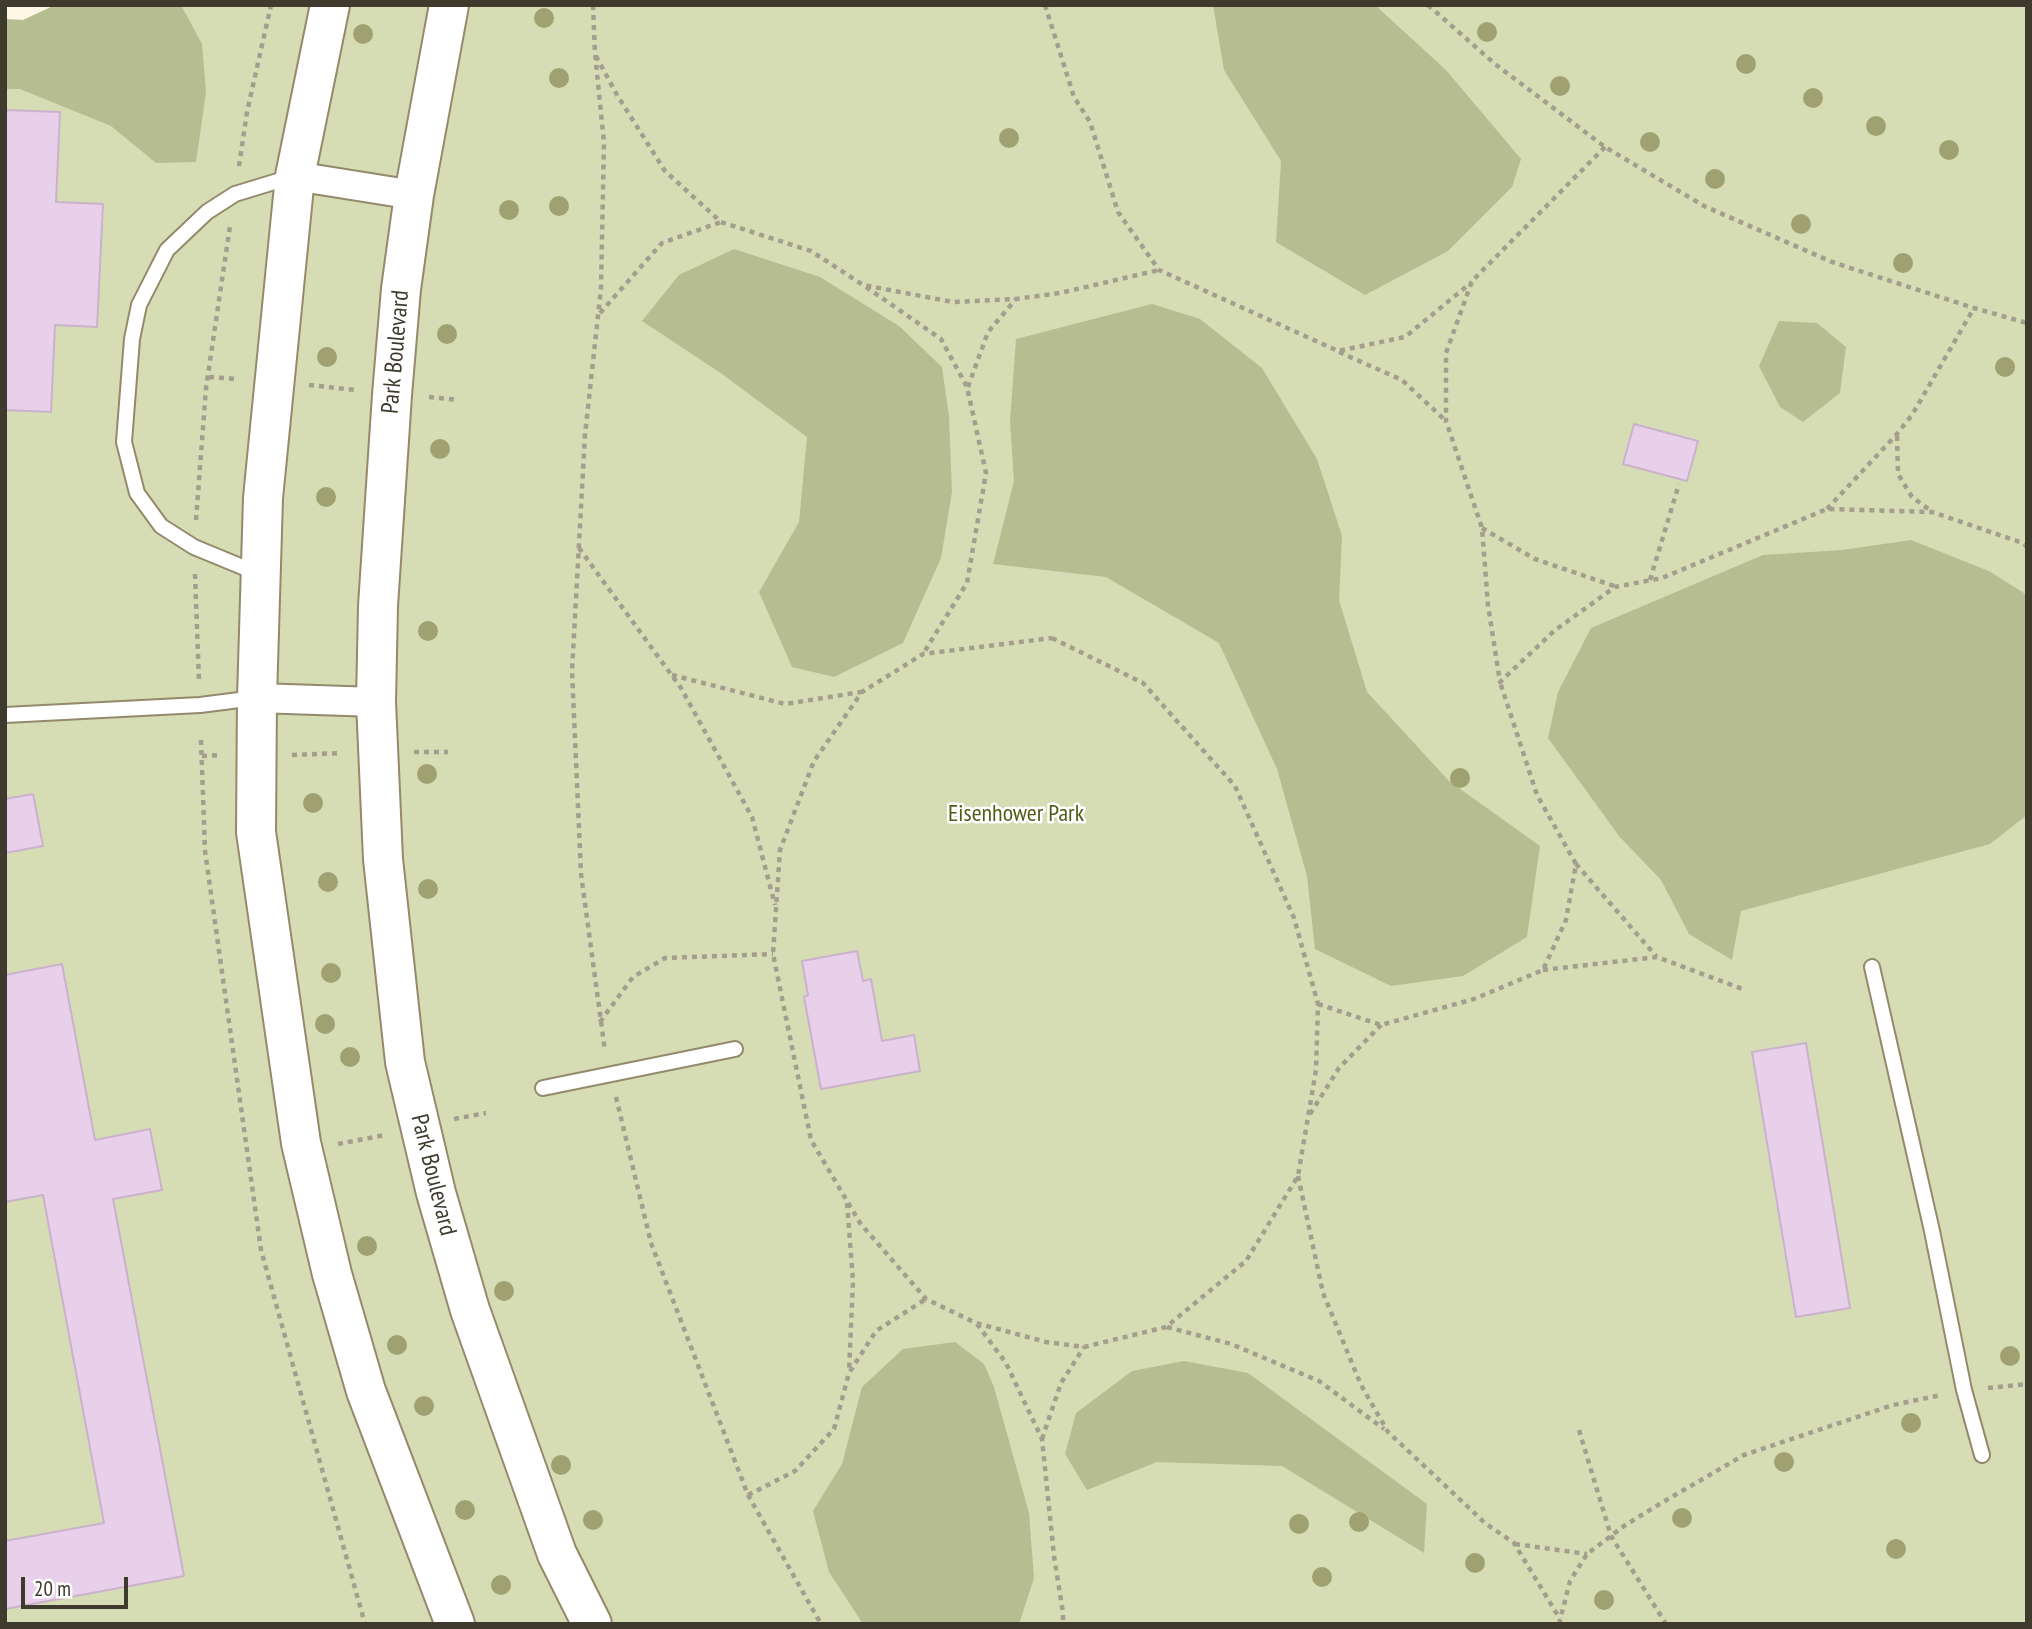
<!DOCTYPE html>
<style>
body{margin:0}
#map{position:relative;width:2032px;height:1629px;overflow:hidden;background:#fdf6e2;font-family:"PT Sans Narrow",sans-serif}
canvas{display:block}
.frame{position:absolute;inset:0;border:7px solid #3e3a2d;pointer-events:none}
.scale{position:absolute;left:21px;top:1577px;width:107px;height:32px;box-sizing:border-box;border:4px solid #3e3a2d;border-top:0;padding-left:9px;font-size:21px;line-height:24px;white-space:nowrap;color:#3e3a2d;-webkit-text-stroke:5px #fff;paint-order:stroke}
</style>
<div id="map">
<canvas width="2032" height="1629"></canvas>
<div class="frame"></div>
<div class="scale">20 m</div>
</div>
<script>
const context = document.querySelector('canvas').getContext('2d');
context.lineJoin = 'round';
function paint(path, color) {
  context.fillStyle = color;
  context.fill(path, 'evenodd');
}
function toPath(rows) {
  const path = new Path2D();
  for (const r of rows) {
    path.moveTo(r[0], r[1]);
    for (let i = 2; i < r.length; i += 2) path.lineTo(r[i], r[i + 1]);
  }
  return path;
}
function stroke(path, color, width, dash) {
  context.strokeStyle = color;
  context.lineWidth = width;
  context.lineCap = dash ? 'butt' : 'round';
  context.setLineDash(dash || []);
  context.stroke(path);
}
function write(font, color, halo, rows, align = 'center') {
  context.font = font + ' "PT Sans Narrow",sans-serif';
  context.lineWidth = 5;
  context.setLineDash([]);
  context.textBaseline = 'middle';
  context.strokeStyle = halo;
  context.fillStyle = color;
  for (const [text, x, y, turn = 0] of rows) {
    context.save();
    context.translate(x, y);
    context.rotate((+turn || 0) * Math.PI / 180);
    context.textAlign = isNaN(turn) ? turn : align;
    if (halo) context.strokeText(text, 0, 0);
    context.fillText(text, 0, 0);
    context.restore();
  }
}
const green = toPath([
 [142,5,2027,5,2027,1624,5,1624,5,47]
]);
const forest = toPath([
 [55,5,181,5,202,44,206,92,196,162,156,163,111,126,20,89,5,89,5,19,23,20],
 [1213,5,1375,5,1446,70,1521,159,1512,187,1448,251,1365,295,1276,242,1281,161,1224,70],
 [734,249,820,277,899,326,942,367,949,416,952,492,941,558,903,643,834,677,792,667,759,592,799,522,807,437,722,374,642,321,679,275],
 [1152,304,1200,319,1262,368,1317,459,1342,536,1339,600,1367,692,1449,781,1540,846,1527,937,1463,976,1391,986,1315,949,1307,876,1277,769,1219,643,1106,577,993,564,1014,481,1010,421,1016,339],
 [1779,321,1817,323,1846,347,1840,393,1803,422,1780,407,1759,366],
 [1911,540,1989,571,2027,595,2027,815,1990,844,1741,911,1732,960,1689,934,1661,880,1619,836,1548,738,1558,692,1591,628,1763,555,1842,550],
 [955,1342,984,1364,994,1387,1029,1513,1034,1578,1019,1624,863,1624,829,1572,813,1511,842,1464,862,1387,903,1349],
 [1184,1361,1248,1373,1427,1504,1424,1553,1282,1466,1157,1462,1087,1490,1065,1454,1076,1413,1132,1371]
]);
const building = toPath([
 [5,110,60,112,56,202,103,204,97,327,55,325,51,412,5,410,5,110],
 [1634,424,1698,441,1687,481,1623,464,1634,424],
 [33,794,43,846,5,853,5,799,33,794],
 [857,951,863,981,871,979,882,1041,914,1035,920,1071,821,1089,804,997,808,995,802,961,857,951],
 [62,964,95,1140,150,1129,162,1190,113,1199,184,1576,5,1609,5,1541,104,1523,43,1195,5,1202,5,975,62,964],
 [1806,1043,1850,1308,1796,1317,1752,1052,1806,1043]
]);
const path = toPath([
 [593,5,595,53,604,143,601,288,585,435,572,671,581,874,605,1051],
 [1045,5,1074,97,1090,122,1118,212,1159,270,1338,351,1405,337,1472,282],
 [1428,5,1495,64,1605,147,1704,206,1832,262,1974,308,2027,323],
 [596,56,617,95,665,171,721,222,811,251,863,285,953,302,1016,299,1060,293,1159,270],
 [1605,147,1472,281,1446,353,1446,421,1482,528,1488,605,1500,682,1554,631,1615,587,1662,578,1827,509,1932,512,2023,543,2027,547],
 [239,166,247,112,271,5],
 [866,287,941,339,967,387,986,473,967,583,923,654],
 [600,313,662,243,721,222],
 [1339,352,1402,380,1445,420],
 [209,377,237,379],
 [309,385,356,390],
 [968,387,988,332,1016,299],
 [429,397,459,400],
 [1897,436,1898,474,1912,497,1931,511],
 [1827,509,1897,434,1912,415,1974,308],
 [196,520,206,388,230,226],
 [1482,528,1535,559,1614,586],
 [579,548,681,688,752,817,775,905],
 [195,574,199,681],
 [1650,580,1679,484],
 [1052,638,1143,683,1235,786,1294,918,1318,1004,1316,1070,1298,1176,1246,1261,1166,1327,1084,1347,1046,1342,976,1323,926,1299,860,1223,811,1140,773,954,780,850,814,761,862,692,923,654,1052,638],
 [672,675,785,704,861,692],
 [201,740,205,851,261,1250,365,1624],
 [414,752,448,752],
 [292,755,342,753],
 [202,756,222,755],
 [1576,864,1656,956],
 [1543,970,1657,957,1745,990],
 [1318,1004,1381,1025,1474,999,1543,970,1566,920,1576,864,1537,795,1500,682],
 [600,1022,633,977,665,958,773,954],
 [616,1097,651,1243,748,1495,821,1624],
 [1310,1114,1339,1068,1381,1025],
 [454,1119,486,1113],
 [338,1144,385,1135],
 [1298,1176,1323,1293,1361,1385,1388,1432,1485,1523,1514,1543,1560,1619],
 [847,1203,853,1281,849,1372],
 [977,1324,1006,1363,1042,1439,1054,1556,1063,1613,1063,1624],
 [1167,1327,1231,1344,1319,1381,1384,1429],
 [1988,1388,2027,1384],
 [1579,1430,1611,1536,1666,1624],
 [1042,1439,1061,1383,1084,1347],
 [748,1495,795,1471,834,1429,849,1373,876,1331,926,1299],
 [1515,1544,1587,1554],
 [1559,1624,1570,1581,1587,1554,1624,1526,1658,1505,1744,1455,1893,1405,1941,1395]
]);
const lane = toPath([
 [257,573,194,547,161,526,137,493,124,442,132,339,139,305,167,250,207,212,235,194,294,176],
 [5,715,200,705,255,698],
 [1872,967,1932,1231,1964,1390,1982,1455],
 [543,1088,735,1049]
]);
const street = toPath([
 [295,176,414,195],
 [257,698,376,702]
]);
const secondary = toPath([
 [330,5,295,176,263,498,257,698,256,832,301,1143,332,1274,366,1391,455,1624],
 [449,5,414,195,401,289,392,395,378,606,376,702,383,859,405,1062,436,1193,470,1310,557,1554,592,1624]
]);
const trees = [
 [544,18],
 [1487,32],
 [363,34],
 [1746,64],
 [559,78],
 [1560,86],
 [1813,98],
 [1876,126],
 [1009,138],
 [1650,142],
 [1949,150],
 [1715,179],
 [559,206],
 [509,210],
 [1801,224],
 [1903,263],
 [447,334],
 [327,357],
 [2005,367],
 [440,449],
 [326,497],
 [428,631],
 [427,774],
 [1460,778],
 [313,803],
 [328,882],
 [428,889],
 [331,973],
 [325,1024],
 [350,1057],
 [367,1246],
 [504,1291],
 [397,1345],
 [2010,1356],
 [424,1406],
 [1911,1423],
 [1784,1462],
 [561,1465],
 [465,1510],
 [1682,1518],
 [593,1520],
 [1359,1522],
 [1299,1524],
 [1896,1549],
 [1475,1563],
 [1322,1577],
 [501,1585],
 [1604,1600]
];
const streetNames = [
 ["Park Boulevard",396,352,-85],
 ["Park Boulevard",433,1175,76]
];
const parkNames = [
 ["Eisenhower Park",1016,814]
];
paint(green, '#d6ddb4');
paint(forest, '#b6bd91');
paint(building, '#e9d0ea');
stroke(building, '#cbb2cc', 2);
stroke(lane, '#94896b', 18);
stroke(street, '#94896b', 32);
stroke(secondary, '#94896b', 42);
stroke(path, '#a39e8d', 4.5, [5, 5]);
stroke(lane, '#fff', 14);
stroke(street, '#fff', 28);
stroke(secondary, '#fff', 38);
context.fillStyle = '#a0a171';
for (const [x, y] of trees) {
  context.beginPath();
  context.arc(x, y, 10, 0, 2 * Math.PI);
  context.fill();
}
write('24px', '#3e3a2d', '#fff', streetNames);
write('24px', '#545b15', '#fff', parkNames);
</script>
